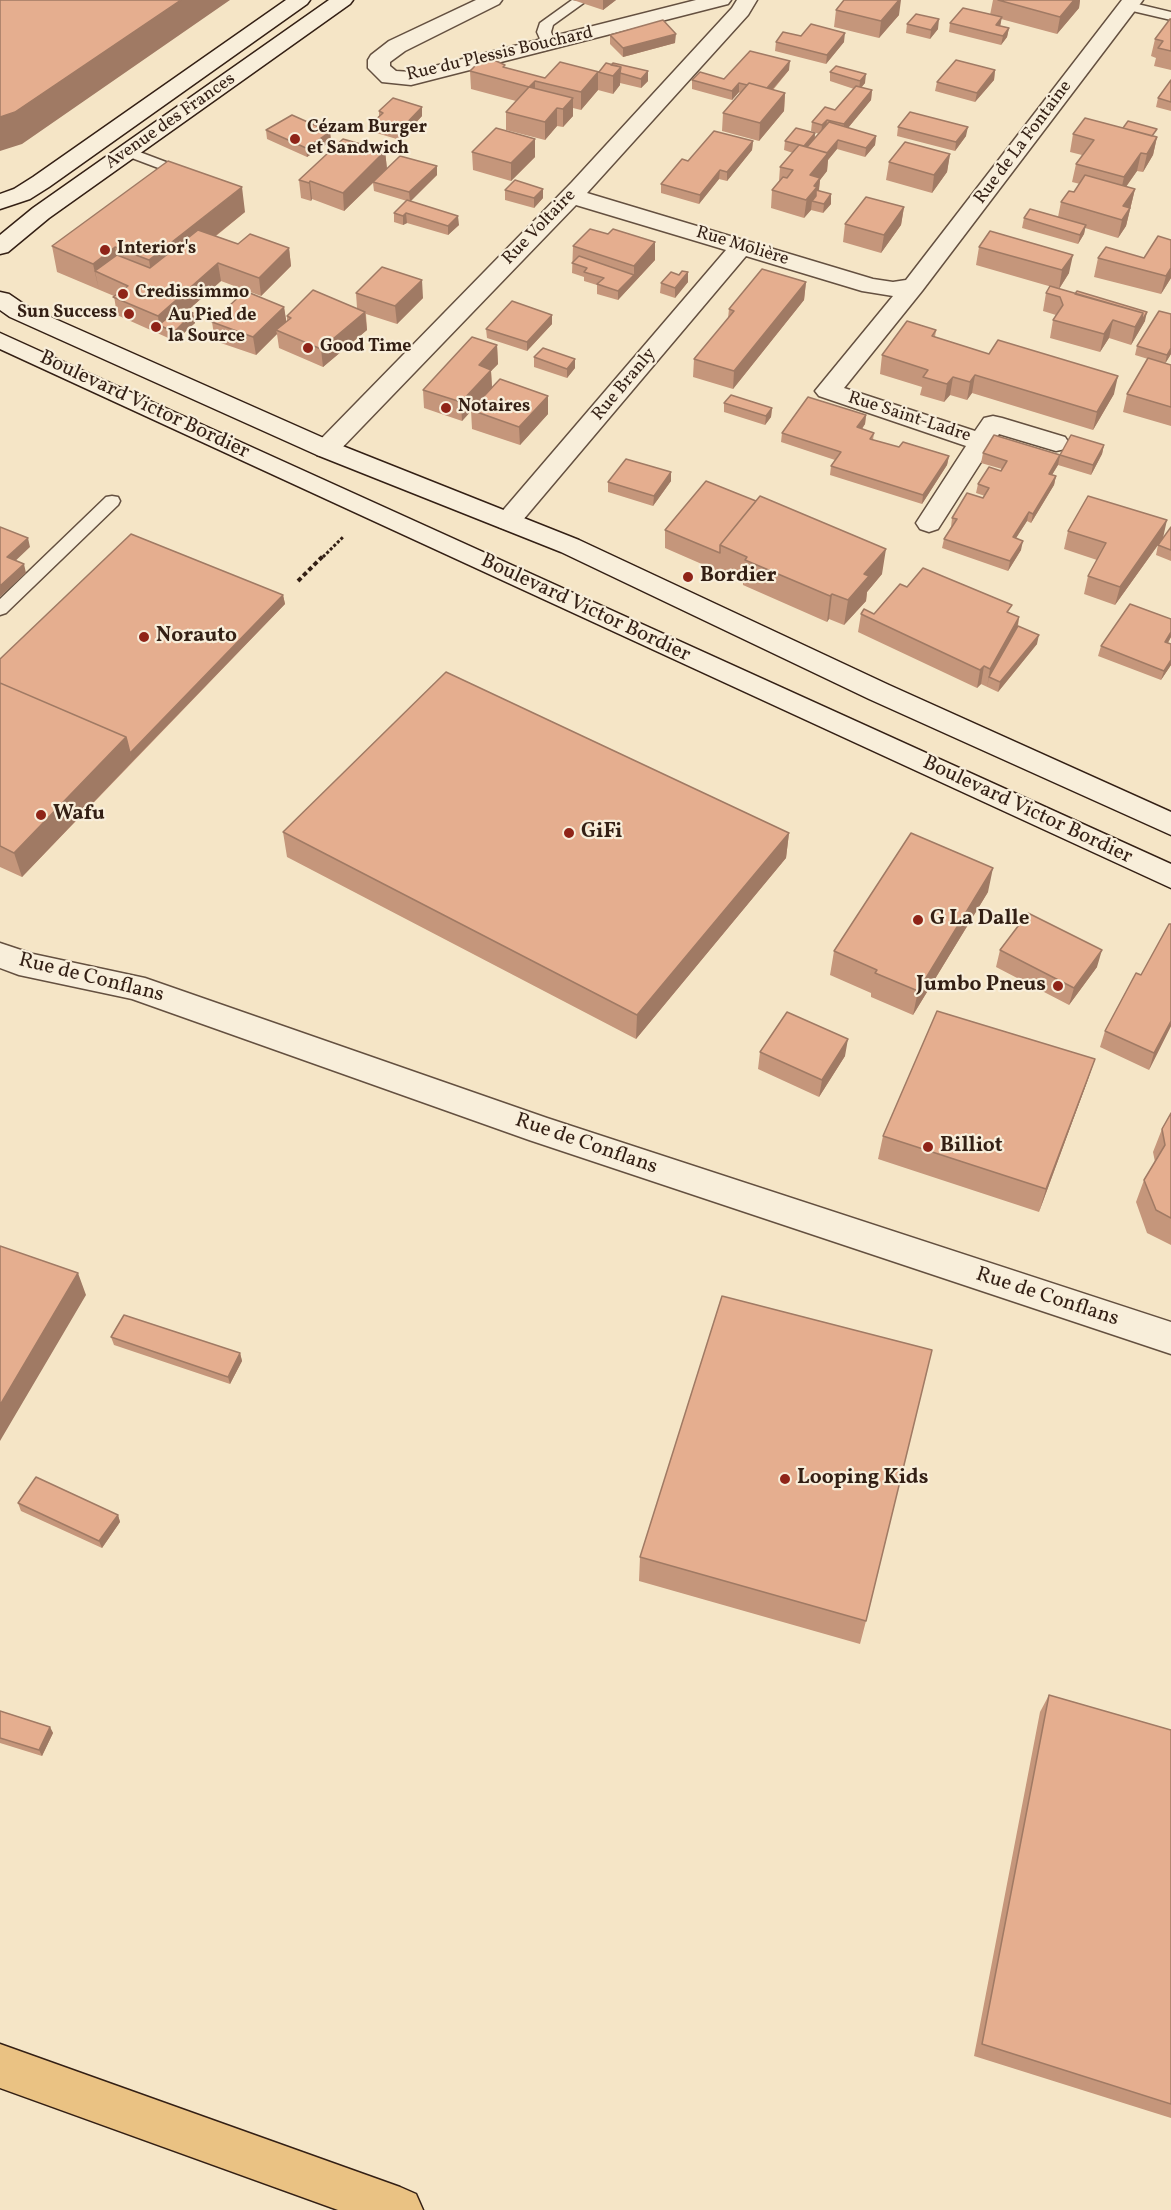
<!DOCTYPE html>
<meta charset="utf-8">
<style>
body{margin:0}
canvas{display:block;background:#f5e5c6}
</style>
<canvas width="1171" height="2210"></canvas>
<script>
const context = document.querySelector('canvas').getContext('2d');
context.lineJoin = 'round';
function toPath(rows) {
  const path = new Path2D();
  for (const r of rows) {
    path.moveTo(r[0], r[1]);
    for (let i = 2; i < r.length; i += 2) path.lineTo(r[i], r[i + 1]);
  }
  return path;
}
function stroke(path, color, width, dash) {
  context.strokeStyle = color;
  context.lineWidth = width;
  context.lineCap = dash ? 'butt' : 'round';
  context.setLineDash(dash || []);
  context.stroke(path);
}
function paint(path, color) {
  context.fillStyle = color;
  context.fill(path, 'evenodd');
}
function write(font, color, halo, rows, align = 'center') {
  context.font = font + ' Vollkorn,serif';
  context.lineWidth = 4.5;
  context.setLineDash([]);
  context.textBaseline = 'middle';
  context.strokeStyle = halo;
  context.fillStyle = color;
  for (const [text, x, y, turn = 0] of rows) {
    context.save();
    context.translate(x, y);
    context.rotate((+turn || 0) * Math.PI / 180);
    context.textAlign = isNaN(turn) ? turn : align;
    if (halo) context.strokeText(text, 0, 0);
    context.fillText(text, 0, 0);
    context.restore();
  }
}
const pathFar1 = toPath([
 [323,557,344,536]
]);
const path = toPath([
 [298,581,324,555]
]);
const lane = toPath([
 [572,0,585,2,553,25,551,32,556,45,549,49,544,48,537,32,540,23,572,0],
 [1129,2,1171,12,1171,20,1124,9,1122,6,1129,2],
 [129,148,166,162,168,165,161,169,124,155,122,152,129,148],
 [112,496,118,497,120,501,118,505,6,613,0,615,0,599,106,497,112,496]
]);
const street = toPath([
 [476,0,502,0,499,4,405,51,390,62,390,66,396,71,411,72,696,0,731,0,728,4,411,85,382,82,368,68,368,60,371,55,389,41,476,0],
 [737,0,757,0,748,15,587,193,873,279,893,282,906,280,1122,0,1143,0,922,291,844,388,975,431,984,418,993,416,1002,418,1065,437,1069,443,1065,449,1056,451,999,434,938,529,929,532,920,529,916,523,966,446,819,396,815,391,893,296,862,291,746,256,517,527,508,530,499,527,495,521,499,515,726,250,576,205,335,455,326,457,317,455,313,449,317,443,572,182,732,8,737,0],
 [0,943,33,954,145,978,547,1118,1171,1322,1171,1354,529,1140,132,999,19,975,0,968,0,943]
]);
const secondary = toPath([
 [286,0,310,0,307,4,49,187,30,199,0,209,0,194,14,189,33,177,286,0],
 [329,0,353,0,350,4,49,218,8,252,0,254,0,235,33,208,329,0],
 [0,292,9,294,28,307,335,443,579,540,889,685,1171,812,1171,835,869,699,561,552,317,455,10,317,0,310,0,292],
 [0,333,1171,864,1171,888,0,349,0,333]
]);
const highway = toPath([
 [0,2044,400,2187,416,2194,423,2210,338,2210,0,2088,0,2044]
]);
const wall = toPath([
 [573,0,616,0,603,10],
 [993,0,1080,0,1079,8,1057,34,1001,19,1000,26,1009,28,1007,37,1001,45,949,32,950,23,990,15],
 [836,10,899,15,879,38,834,27],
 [1171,19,1171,70,1154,66,1156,58,1151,56,1155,39],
 [907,24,938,29,930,39,906,33],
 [610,35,675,43,623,57,610,44],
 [801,36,844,42,826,64,775,51,776,42],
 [606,63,648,81,641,88,620,83,620,85,613,94,598,90,581,110,573,108,573,116,563,127,557,126,545,140,506,130,506,112,516,101,471,89,470,71,505,68,545,78,599,72],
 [789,70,773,90,785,93,784,111,759,141,722,131,723,113,740,93,739,92,732,100,692,89,692,80,724,79],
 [995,70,994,80,975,102,935,91,937,82],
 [830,72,865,83,861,88,872,90,871,100,848,128,876,136,875,145,865,157,837,149,828,160,827,171,820,180,819,191,831,204,823,213,811,210,804,218,771,208,772,190,779,181,780,167,793,153,784,150,785,141,815,133,815,138,819,134,811,131,812,122,835,110,854,89,830,81],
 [1171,80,1171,111,1156,107,1158,98],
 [379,111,422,116,400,140,373,132,372,123,379,116],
 [898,127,966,136,955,151,897,136],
 [266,130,330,132,331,141,307,157,267,139],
 [1073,134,1157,137,1153,155,1143,172,1137,171,1126,187,1135,189,1126,226,1118,238,1085,228,1084,234,1078,244,1022,228,1024,218,1058,217,1061,202,1074,192,1080,184,1072,182,1076,164,1082,155,1070,152],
 [535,139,535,157,511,181,473,170,472,152],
 [753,141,752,150,727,181,719,179,699,204,661,193,661,184,688,161],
 [385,151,387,169,437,166,437,175,410,201,459,225,448,235,407,223,403,225,394,222,394,213,407,201,374,191,373,183,344,211,312,199,311,201,301,198,299,180],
 [950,154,947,172,932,193,886,180,889,162],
 [543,189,543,198,534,208,505,200,505,190],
 [904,207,901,225,881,253,843,242,845,224],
 [245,212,216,236,238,244,289,248,291,266,261,296,221,281,187,311,193,313,195,323,175,341,117,315,114,296,57,272,52,246],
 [990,231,1069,273,1059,289,976,265,979,247],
 [1171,240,1171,278,1161,294,1094,277,1098,258,1144,258],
 [573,246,655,260,618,300,597,294,597,285,584,281,584,277,572,273],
 [679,275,688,282,675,298,660,293,661,283],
 [806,282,804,300,733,389,693,377,694,359,728,318,729,309],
 [356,293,423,298,397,324,366,314,367,330,323,367,279,348,277,334,256,355,215,341,212,322,284,307,286,322,287,321,287,316,357,308],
 [1046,293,1145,321,1131,345,1109,338,1100,352,1050,338,1053,320,1056,315,1043,311],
 [1171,314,1171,354,1165,363,1171,365,1171,426,1123,412,1127,394,1148,359,1135,355,1137,346],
 [552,315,552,324,527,351,487,338,486,329],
 [936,330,935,337,1114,394,1093,430,972,393,967,400,950,395,944,402,920,395,922,387,880,374,882,355],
 [497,345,498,364,491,371,492,388,462,421,424,408,423,390],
 [534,357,575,368,567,378,534,367],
 [548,396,548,414,520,445,472,429,471,410],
 [724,403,772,408,771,417,765,425,724,412],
 [866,415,865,424,862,429,874,433,873,440,899,447,949,456,947,465,922,504,830,475,831,466,835,460,781,442,782,433],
 [1104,445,1102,454,1091,475,1058,465,1052,475,1056,476,1054,485,1031,523,1027,521,1016,538,1021,550,1008,571,942,548,944,539,951,527,952,518,983,498,985,496,976,493,978,484,1001,471,1002,469,981,463,983,453,1060,455],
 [671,472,671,481,653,506,608,492,608,482],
 [1171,527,1171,561,1156,555,1158,545],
 [665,530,882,574,867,592,866,601,844,625,829,619,827,622,743,585,743,582,665,548],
 [1068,531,1163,538,1115,605,1084,594,1088,576,1097,560,1064,549],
 [907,587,1010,613,1019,617,1018,626,1037,644,998,692,981,684,977,688,858,632,861,614,874,614],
 [283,595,285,604,22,877,0,867,0,659],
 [1171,619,1171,637,1168,643,1171,644,1171,665,1161,680,1098,656,1101,646],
 [283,832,789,833,786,858,636,1039,287,857],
 [988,892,913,1015,871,997,871,993,830,975,834,951],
 [1171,924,1171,1026,1149,1070,1100,1047,1105,1031,1141,975],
 [1000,950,1097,967,1069,1005,996,967],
 [760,1052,845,1056,819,1097,758,1069],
 [1095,1059,1087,1082,1039,1212,878,1159,883,1136],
 [1171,1113,1171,1245,1147,1233,1136,1202,1144,1180,1155,1162,1153,1152,1162,1129],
 [111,1337,240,1353,242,1361,230,1384,114,1345],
 [18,1503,118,1515,120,1522,102,1548,21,1511],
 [640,1557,866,1621,860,1644,639,1581],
 [1049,1695,1171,1730,1171,2118,974,2056,1040,1712],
 [0,1711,50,1727,53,1733,42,1756,0,1743]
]);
const shadedWall = toPath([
 [181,0,230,0,22,144,0,151,0,117],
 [603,0,616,0,603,10],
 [899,0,901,0,899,15,879,38,881,21],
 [1074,0,1080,0,1079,8,1057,34,1060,17],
 [1002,17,1000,27,996,25],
 [939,19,938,29,930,39,931,30],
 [1009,28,1007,37,1001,45,1003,36],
 [845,33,844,42,826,64,827,55],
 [676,34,675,43,623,57,623,48],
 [790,61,789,70,764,99,765,90],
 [621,67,620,85,613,94,613,76],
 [995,70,994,80,975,102,977,93],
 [648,71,648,81,641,88,641,79],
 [598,72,598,90,581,110,581,92],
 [866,74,865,83,859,90,860,81],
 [535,81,535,98,529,87],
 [739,83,739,92,732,100,732,91],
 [872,90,871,100,843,134,844,124],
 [785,93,784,111,759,141,760,123],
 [573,98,573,116,563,127,563,109],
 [422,107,422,116,400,140,399,131],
 [557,108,557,126,545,140,545,122],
 [827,120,826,129,821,134,822,125],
 [968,127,966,136,955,151,956,142],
 [330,132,331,141,307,157,306,148],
 [815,133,814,143,806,153,804,146],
 [876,136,875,145,865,157,866,148],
 [1157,137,1153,155,1143,172,1147,154],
 [535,139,535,157,511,181,511,163],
 [838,140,837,149,828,160,827,171,820,180,818,196,812,201,811,210,804,218,810,175],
 [753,141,752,150,727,181,727,172],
 [385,151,387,169,344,211,343,193],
 [1141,153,1137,171,1120,195,1124,177],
 [950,154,947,172,932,193,934,175],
 [437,166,437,175,410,202,409,192],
 [720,170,719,179,699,204,700,195],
 [310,181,312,199,311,201,309,183],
 [242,187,245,212,153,286,149,260],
 [543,189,543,198,534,208,534,198],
 [1135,189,1126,226,1118,238,1122,220,1123,206],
 [831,194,831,204,823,213,824,204],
 [904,207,901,225,881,253,884,235],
 [406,213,407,223,403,225,403,216],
 [458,216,459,225,448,235,448,226],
 [1086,225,1084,234,1078,244,1080,235],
 [655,242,655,260,618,300,618,291,634,275,634,266],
 [115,247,120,273,95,271,99,290,93,264],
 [289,248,291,266,261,296,259,278],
 [1073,255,1069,273,1059,289,1062,270],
 [218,263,221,281,167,329,159,325,158,316],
 [1171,268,1171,278,1161,294,1166,276],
 [688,272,688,282,675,298,675,288],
 [422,280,423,298,397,324,395,306],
 [806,282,804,300,733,389,734,371],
 [284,307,287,325,276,330,277,334,256,355,253,337],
 [365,312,367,330,323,367,321,349],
 [1147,312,1145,321,1131,345,1135,327,1143,313],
 [193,313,195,323,175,341,174,332],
 [552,315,552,324,527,351,527,342],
 [1113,320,1109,338,1100,352,1104,334],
 [497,345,498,364,491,371,492,388,462,421,461,402,479,365],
 [1171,348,1171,354,1165,364,1167,355],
 [575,359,575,368,567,378,567,369],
 [975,375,972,393,967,400,970,382],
 [1118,376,1114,394,1093,430,1097,412],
 [953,377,950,395,944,402,947,384],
 [548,396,548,414,520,445,519,427],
 [772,408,771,417,765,425,766,416],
 [866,415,865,424,856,437,857,427],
 [1104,445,1102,454,1091,475,1093,465],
 [1060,455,1058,465,1047,483,1049,474],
 [949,456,947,465,922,504,923,495],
 [671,472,671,481,653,506,654,496],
 [1056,476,1054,485,1031,523,1033,514],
 [1029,512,1027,521,1011,546,1013,537],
 [1167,520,1163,538,1115,605,1120,587],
 [28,538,30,547,10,566,7,557],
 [1023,541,1021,550,1008,571,1010,561],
 [886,549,882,574,867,592,866,601,844,625,848,600,864,574],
 [24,564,26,573,0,597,0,586],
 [832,594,829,619,827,622,830,596],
 [283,595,285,604,132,762,130,753],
 [1019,617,1016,635,989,677,987,687,990,669],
 [1171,632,1171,637,1163,651,1165,642],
 [1039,635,1037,644,998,692,1000,682],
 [1171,660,1171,665,1161,680,1164,671],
 [984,666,981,684,977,688,980,670],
 [126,737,132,762,22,877,14,853],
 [789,833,786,858,636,1039,637,1015],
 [993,868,988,892,913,1015,918,991],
 [1102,950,1097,967,1069,1005,1074,988],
 [1171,1021,1171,1026,1149,1070,1154,1053],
 [848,1039,845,1056,819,1097,822,1080],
 [1095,1059,1087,1082,1039,1212,1046,1189],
 [78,1273,86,1295,0,1441,0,1405],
 [240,1353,242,1361,230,1384,228,1377],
 [118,1515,120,1522,102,1548,99,1541],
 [50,1727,53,1733,42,1756,39,1750]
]);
const building = toPath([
 [0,0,181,0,15,112,0,117,0,0],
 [844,0,899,0,881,21,836,10,844,0],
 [998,0,1074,0,1060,17,998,0],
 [963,8,1002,17,996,25,1009,28,1003,36,950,23,963,8],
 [916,14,939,19,931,30,907,24,916,14],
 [1170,19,1171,19,1171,51,1158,48,1163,41,1155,39,1170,19],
 [663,20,676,34,623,48,610,35,663,20],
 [811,24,845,33,827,55,776,42,783,32,801,36,811,24],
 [750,51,790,61,767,88,749,83,747,85,739,83,732,91,692,80,700,72,724,79,750,51],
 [485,56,505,65,503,67,545,78,560,62,599,72,606,63,621,67,613,76,598,72,581,92,535,81,529,87,470,71,485,56],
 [956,60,995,70,977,93,937,82,956,60],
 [613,63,648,71,641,79,620,73,621,67,611,65,613,63],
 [836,66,866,74,860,81,830,72,836,66],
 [1171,80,1171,102,1158,98,1171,80],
 [749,83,785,93,760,123,723,113,749,83],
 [856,86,872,90,844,124,827,120,822,125,812,122,825,107,835,110,856,86],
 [529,87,573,98,563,109,557,108,545,122,506,112,529,87],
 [393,98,422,107,399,131,372,123,383,113,379,111,393,98],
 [910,112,968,127,956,142,898,127,910,112],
 [292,115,330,132,306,148,266,130,292,115],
 [1085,118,1157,137,1147,154,1141,153,1124,177,1076,164,1094,140,1073,134,1085,118],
 [1128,121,1157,129,1152,136,1123,128,1128,121],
 [829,122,876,136,866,148,838,140,827,153,807,147,829,122],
 [496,128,535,139,511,163,472,152,496,128],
 [796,128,815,133,804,146,785,141,796,128],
 [714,131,753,141,727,172,720,170,700,195,661,184,682,159,688,161,714,131],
 [343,139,385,151,343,193,310,181,309,183,299,180,343,139],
 [905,142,950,154,934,175,889,162,905,142],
 [799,145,828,153,810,175,820,178,814,186,817,187,806,200,772,190,783,177,787,178,793,170,780,167,799,145],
 [400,156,437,166,409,192,373,182,400,156],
 [168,161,242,187,149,260,115,247,93,264,52,246,168,161],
 [1085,175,1135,189,1123,206,1130,208,1122,220,1061,202,1069,191,1074,192,1085,175],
 [515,180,543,189,534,198,505,190,515,180],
 [816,190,831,194,824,204,812,201,816,196,816,190],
 [866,197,904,207,884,235,845,224,866,197],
 [407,200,458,216,448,226,406,213,403,216,394,213,407,200],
 [1030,209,1086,225,1080,235,1024,218,1030,209],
 [590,229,608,234,613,229,655,242,634,266,573,246,590,229],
 [198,230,238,244,250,234,289,248,259,278,218,263,158,316,113,297,128,286,95,271,117,255,150,268,198,230],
 [990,231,1073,255,1062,270,979,247,990,231],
 [1158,236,1171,240,1171,268,1166,276,1098,258,1106,247,1144,258,1158,236],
 [579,256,634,275,618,291,597,284,604,278,584,272,587,268,572,263,579,256],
 [382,267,422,280,395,306,356,293,382,267],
 [762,269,806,282,734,371,694,359,734,311,729,309,762,269],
 [682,271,688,272,675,288,661,283,671,272,679,275,682,271],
 [1050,286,1143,313,1135,327,1113,320,1104,334,1053,320,1063,305,1060,297,1046,293,1050,286],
 [313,290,365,312,321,349,276,330,291,318,287,316,313,290],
 [245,291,284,307,253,337,212,322,245,291],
 [1077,291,1147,312,1141,322,1143,313,1075,294,1077,291],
 [512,301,552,315,527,342,486,329,512,301],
 [179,308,193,313,174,332,159,325,179,308],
 [1159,311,1171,314,1171,348,1167,355,1137,346,1159,311],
 [907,321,936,330,932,336,989,354,998,340,1118,376,1097,412,975,375,970,382,953,377,947,384,923,377,928,370,882,355,907,321],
 [472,337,497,345,479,365,491,370,461,402,423,390,472,337],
 [543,348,575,359,567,369,534,357,543,348],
 [1148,358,1171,365,1171,407,1127,394,1148,358],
 [500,379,548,396,519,427,471,410,500,379],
 [731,395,772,408,766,416,724,403,731,395],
 [808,397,866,415,857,427,874,433,870,439,899,447,903,442,949,456,923,495,831,466,841,452,782,433,808,397],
 [994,435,1060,455,1071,435,1104,445,1093,465,1060,455,1049,474,1056,476,1033,514,1029,512,1013,537,1023,541,1010,561,944,539,957,519,952,518,967,493,983,498,989,488,978,484,989,467,1001,471,1007,461,983,453,994,435],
 [626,459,671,472,654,496,608,482,626,459],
 [706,481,756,501,720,545,720,553,665,530,706,481],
 [760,496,886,549,864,574,869,576,848,600,832,594,830,596,745,560,747,557,720,545,760,496],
 [1088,496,1167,520,1120,587,1088,576,1106,543,1068,531,1088,496],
 [0,527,28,538,7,557,24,564,0,586,0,527],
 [1171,527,1171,550,1158,545,1171,527],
 [131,534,283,595,130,753,126,737,0,683,0,659,131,534],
 [923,568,1012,605,1007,612,1019,617,990,669,984,666,980,670,861,614,864,609,874,614,900,584,907,587,923,568],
 [1130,604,1171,619,1171,632,1165,642,1171,644,1171,660,1164,671,1101,646,1130,604],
 [1018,626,1039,635,1000,682,989,677,1018,626],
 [446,672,789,833,637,1015,283,832,446,672],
 [0,683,126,737,14,853,0,846,0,683],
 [911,833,993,868,918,991,875,973,877,970,834,951,911,833],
 [1028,913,1102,950,1074,988,1000,950,1028,913],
 [1169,924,1171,924,1171,1021,1154,1053,1105,1031,1136,973,1141,975,1169,924],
 [937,1011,1095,1059,1046,1189,883,1136,937,1011],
 [787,1012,848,1039,822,1080,760,1052,787,1012],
 [1171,1113,1171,1218,1156,1210,1144,1180,1165,1145,1162,1129,1171,1113],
 [0,1246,78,1273,0,1405,0,1246],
 [722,1296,932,1350,866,1621,640,1557,722,1296],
 [124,1315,240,1353,228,1377,111,1337,124,1315],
 [36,1477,118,1515,99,1541,18,1503,36,1477],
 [1049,1695,1171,1730,1171,2104,982,2044,1049,1695],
 [0,1711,50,1727,39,1750,0,1738,0,1711]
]);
const markers = [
 [295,139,6,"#8f2418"],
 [105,250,6,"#8f2418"],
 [123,294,6,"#8f2418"],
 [129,314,6,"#8f2418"],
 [156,327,6,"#8f2418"],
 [308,348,6,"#8f2418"],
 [446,408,6,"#8f2418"],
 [688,577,6,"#8f2418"],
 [144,637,6,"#8f2418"],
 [41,815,6,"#8f2418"],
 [569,833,6,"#8f2418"],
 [918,920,6,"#8f2418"],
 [1058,986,6,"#8f2418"],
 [928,1147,6,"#8f2418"],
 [785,1479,6,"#8f2418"]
];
const farStreetnames = [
 ["Rue du Plessis Bouchard",500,55,-13],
 ["Avenue des Frances",171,122,-35],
 ["Rue de La Fontaine",1024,143,-53],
 ["Rue Voltaire",540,228,-46],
 ["Rue Molière",742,247,17],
 ["Rue Branly",625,385,-50],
 ["Rue Saint-Ladre",909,418,18]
];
const farPoinames = [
 ["Cézam Burger",307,129],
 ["et Sandwich",307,150],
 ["Interior's",117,250],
 ["Credissimmo",135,294],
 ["Sun Success",117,314,"right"],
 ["Au Pied de",168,317],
 ["la Source",168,338],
 ["Good Time",320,348],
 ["Notaires",458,408]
];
const streetNames = [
 ["Boulevard Victor Bordier",144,406,25],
 ["Boulevard Victor Bordier",585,609,25],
 ["Boulevard Victor Bordier",1027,811,25],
 ["Rue de Conflans",91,979,14],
 ["Rue de Conflans",586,1145,19],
 ["Rue de Conflans",1047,1298,18]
];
const poiNames = [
 ["Bordier",700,577],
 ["Norauto",156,637],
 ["Wafu",53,815],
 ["GiFi",581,833],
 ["G La Dalle",930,920],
 ["Jumbo Pneus",1046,986,"right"],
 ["Billiot",940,1147],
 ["Looping Kids",797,1479]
];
stroke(lane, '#645040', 3);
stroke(street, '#645040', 3);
stroke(secondary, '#331f14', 3);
stroke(highway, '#331f14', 3);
stroke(pathFar1, '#331f14', 3, [3, 2]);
stroke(path, '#331f14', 4, [4.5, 3]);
paint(lane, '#f8eeda');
paint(street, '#f8eeda');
paint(secondary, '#f8eeda');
paint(highway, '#eac283');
paint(wall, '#c5967b');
paint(shadedWall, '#a07a64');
paint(building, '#e5ae8f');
stroke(building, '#a07a64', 1.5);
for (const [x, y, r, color] of markers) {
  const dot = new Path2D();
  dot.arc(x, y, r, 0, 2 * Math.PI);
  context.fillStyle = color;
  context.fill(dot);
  stroke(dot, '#f8eeda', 2);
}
write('18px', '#331f14', '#f8eeda', farStreetnames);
write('bold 18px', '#331f14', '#f8eeda', farPoinames, 'left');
write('21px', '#331f14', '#f8eeda', streetNames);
write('bold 21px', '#331f14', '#f8eeda', poiNames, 'left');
</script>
